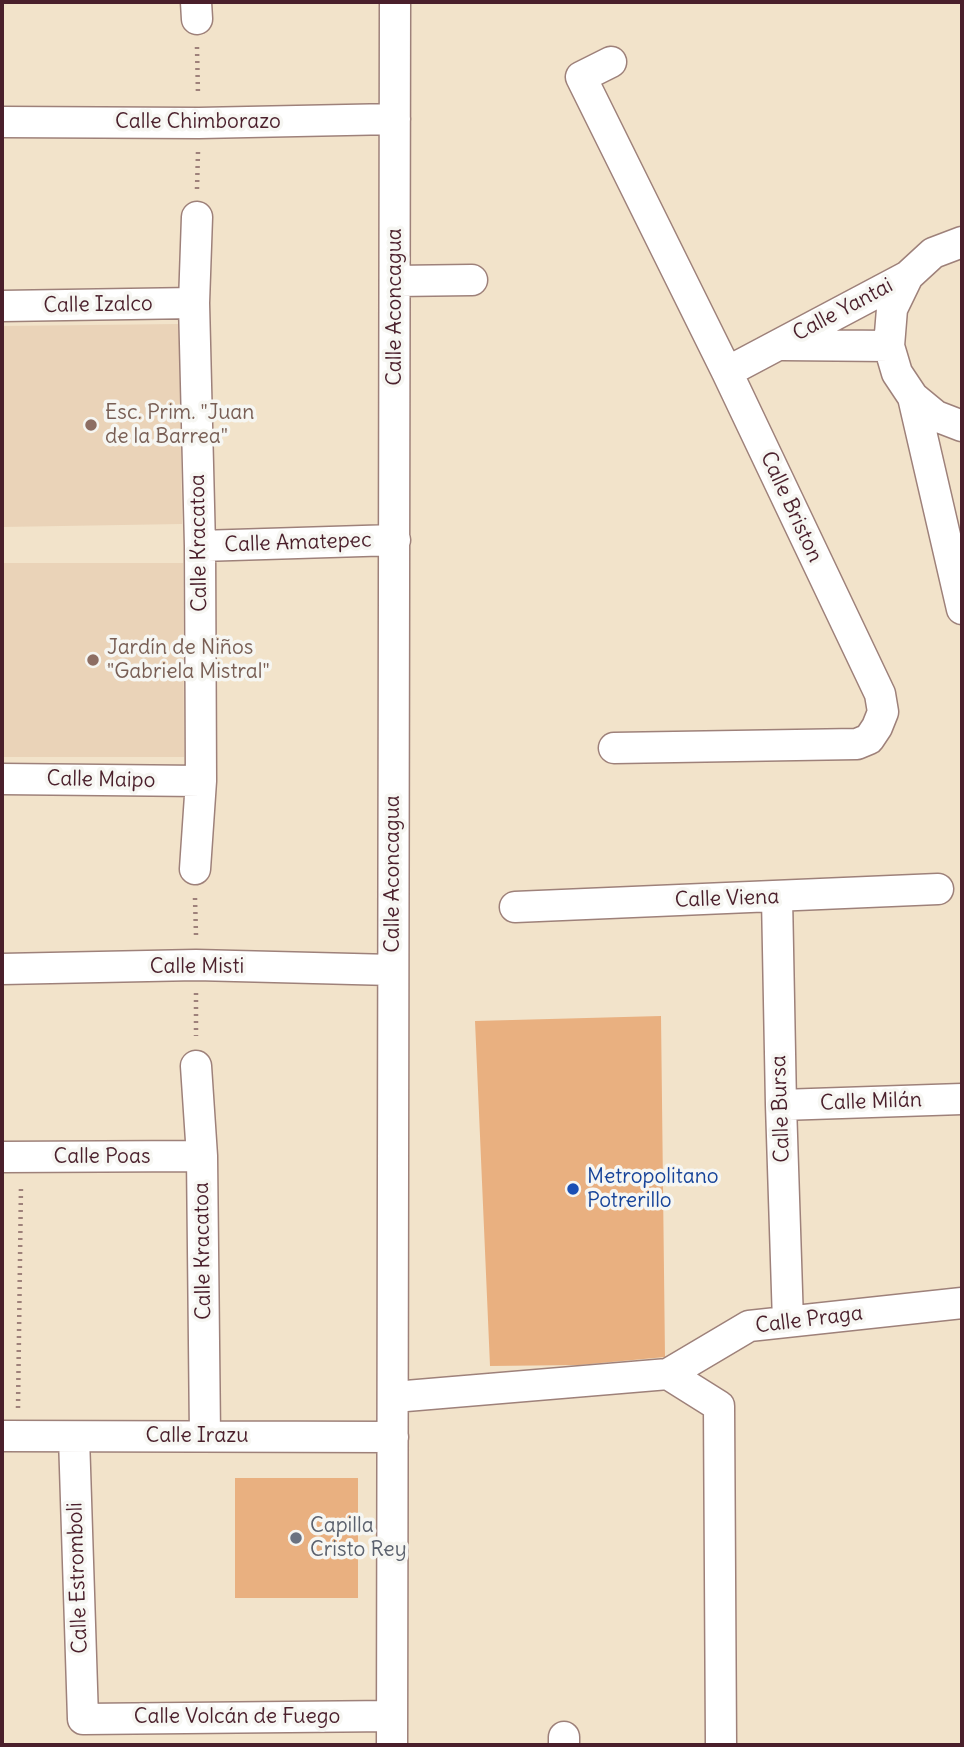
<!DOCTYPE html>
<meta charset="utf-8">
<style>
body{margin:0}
#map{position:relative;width:964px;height:1747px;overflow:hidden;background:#f2e3ca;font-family:Delius,sans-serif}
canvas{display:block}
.frame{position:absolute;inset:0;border:4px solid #4a1f2b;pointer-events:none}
</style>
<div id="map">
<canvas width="964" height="1747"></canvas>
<div class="frame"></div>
</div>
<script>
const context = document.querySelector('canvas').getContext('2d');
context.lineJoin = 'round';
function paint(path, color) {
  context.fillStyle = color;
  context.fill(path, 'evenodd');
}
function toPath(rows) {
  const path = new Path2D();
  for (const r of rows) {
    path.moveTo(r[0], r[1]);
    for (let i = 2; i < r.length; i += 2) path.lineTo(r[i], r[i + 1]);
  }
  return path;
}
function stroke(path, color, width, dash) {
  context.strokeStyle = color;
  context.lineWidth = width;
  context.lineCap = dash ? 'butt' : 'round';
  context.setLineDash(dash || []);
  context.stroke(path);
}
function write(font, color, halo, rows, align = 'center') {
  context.font = font + ' Delius,sans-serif';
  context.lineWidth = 7;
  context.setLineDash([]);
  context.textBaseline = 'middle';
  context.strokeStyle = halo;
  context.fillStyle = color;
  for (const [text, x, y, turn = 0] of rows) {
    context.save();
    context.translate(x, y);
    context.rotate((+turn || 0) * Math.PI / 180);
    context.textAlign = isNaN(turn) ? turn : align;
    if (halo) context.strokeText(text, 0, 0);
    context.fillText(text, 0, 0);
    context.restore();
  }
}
const built = toPath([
 [179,324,182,524,2,527,2,326],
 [2,563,183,563,184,757,2,757]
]);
const building = toPath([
 [661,1016,665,1357,579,1365,490,1366,475,1021],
 [235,1478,358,1478,358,1598,235,1598]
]);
const path = toPath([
 [197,47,198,95],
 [197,189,198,152],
 [195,898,196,935],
 [196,993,196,1036],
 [18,1408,21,1186]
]);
const minor = toPath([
 [196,2,197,19],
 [611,62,581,77,727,372,880,694,883,712,877,727,869,739,857,744,614,748],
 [2,122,199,123,395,119],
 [962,242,933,253,908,276,892,309,889,346,897,373,913,397,936,416,962,426],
 [395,281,472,280],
 [2,306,194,303],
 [783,345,889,346],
 [727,372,908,276],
 [913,397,962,609],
 [200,546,395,540],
 [2,779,201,781],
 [195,869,201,781,200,546,194,303,197,217],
 [777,897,781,1105,788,1322],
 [515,907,938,889],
 [2,969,196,965,392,970],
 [196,1066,202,1156,205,1436],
 [781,1105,962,1099],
 [2,1157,202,1156],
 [668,1374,719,1406,721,1745],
 [394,1397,668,1374,749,1326,962,1303],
 [2,1436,393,1437],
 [74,1437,83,1719,392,1716],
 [392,1745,395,2],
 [564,1745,564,1737]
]);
const markers = [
 [91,425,7,"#8d6e63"],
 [93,660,7,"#8d6e63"],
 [573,1189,7,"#1a4fb4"],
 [296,1538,7,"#6b7280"]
];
const streetNames = [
 ["Calle Chimborazo",198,122],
 ["Calle Izalco",98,305,-1],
 ["Calle Aconcagua",395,307,-90],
 ["Calle Yantai",843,310,-28],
 ["Calle Briston",791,507,65],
 ["Calle Kracatoa",199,543,-91],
 ["Calle Amatepec",298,543,-2],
 ["Calle Maipo",101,780,1],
 ["Calle Aconcagua",393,874,-90],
 ["Calle Viena",727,899,-2],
 ["Calle Misti",197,967],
 ["Calle Milán",871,1102,-2],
 ["Calle Bursa",781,1109,-92],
 ["Calle Poas",102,1157],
 ["Calle Kracatoa",203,1251,-91],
 ["Calle Praga",809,1320,-7],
 ["Calle Irazu",197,1436],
 ["Calle Estromboli",78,1578,-92],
 ["Calle Volcán de Fuego",237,1717]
];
const educationNames = [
 ["Esc. Prim. \"Juan",105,413],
 ["de la Barrea\"",105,437],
 ["Jardín de Niños",107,648],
 ["\"Gabriela Mistral\"",107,672]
];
const transitNames = [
 ["Metropolitano",587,1177],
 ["Potrerillo",587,1201]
];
const worshipNames = [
 ["Capilla",310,1526],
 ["Cristo Rey",310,1550]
];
paint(built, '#ead3b8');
paint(building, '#e9b080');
stroke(minor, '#9e817a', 33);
stroke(path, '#9e817a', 4.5, [2, 5]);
stroke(minor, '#fff', 30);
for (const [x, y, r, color] of markers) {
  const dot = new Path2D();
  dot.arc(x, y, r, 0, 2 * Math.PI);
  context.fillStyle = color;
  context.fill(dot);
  stroke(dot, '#f6f6f2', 2.5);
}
write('21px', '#4a1f2b', '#f6f6f2', streetNames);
write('21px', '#785e54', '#f6f6f2', educationNames, 'left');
write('21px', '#164399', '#f6f6f2', transitNames, 'left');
write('21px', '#5b616d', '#f6f6f2', worshipNames, 'left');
</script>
